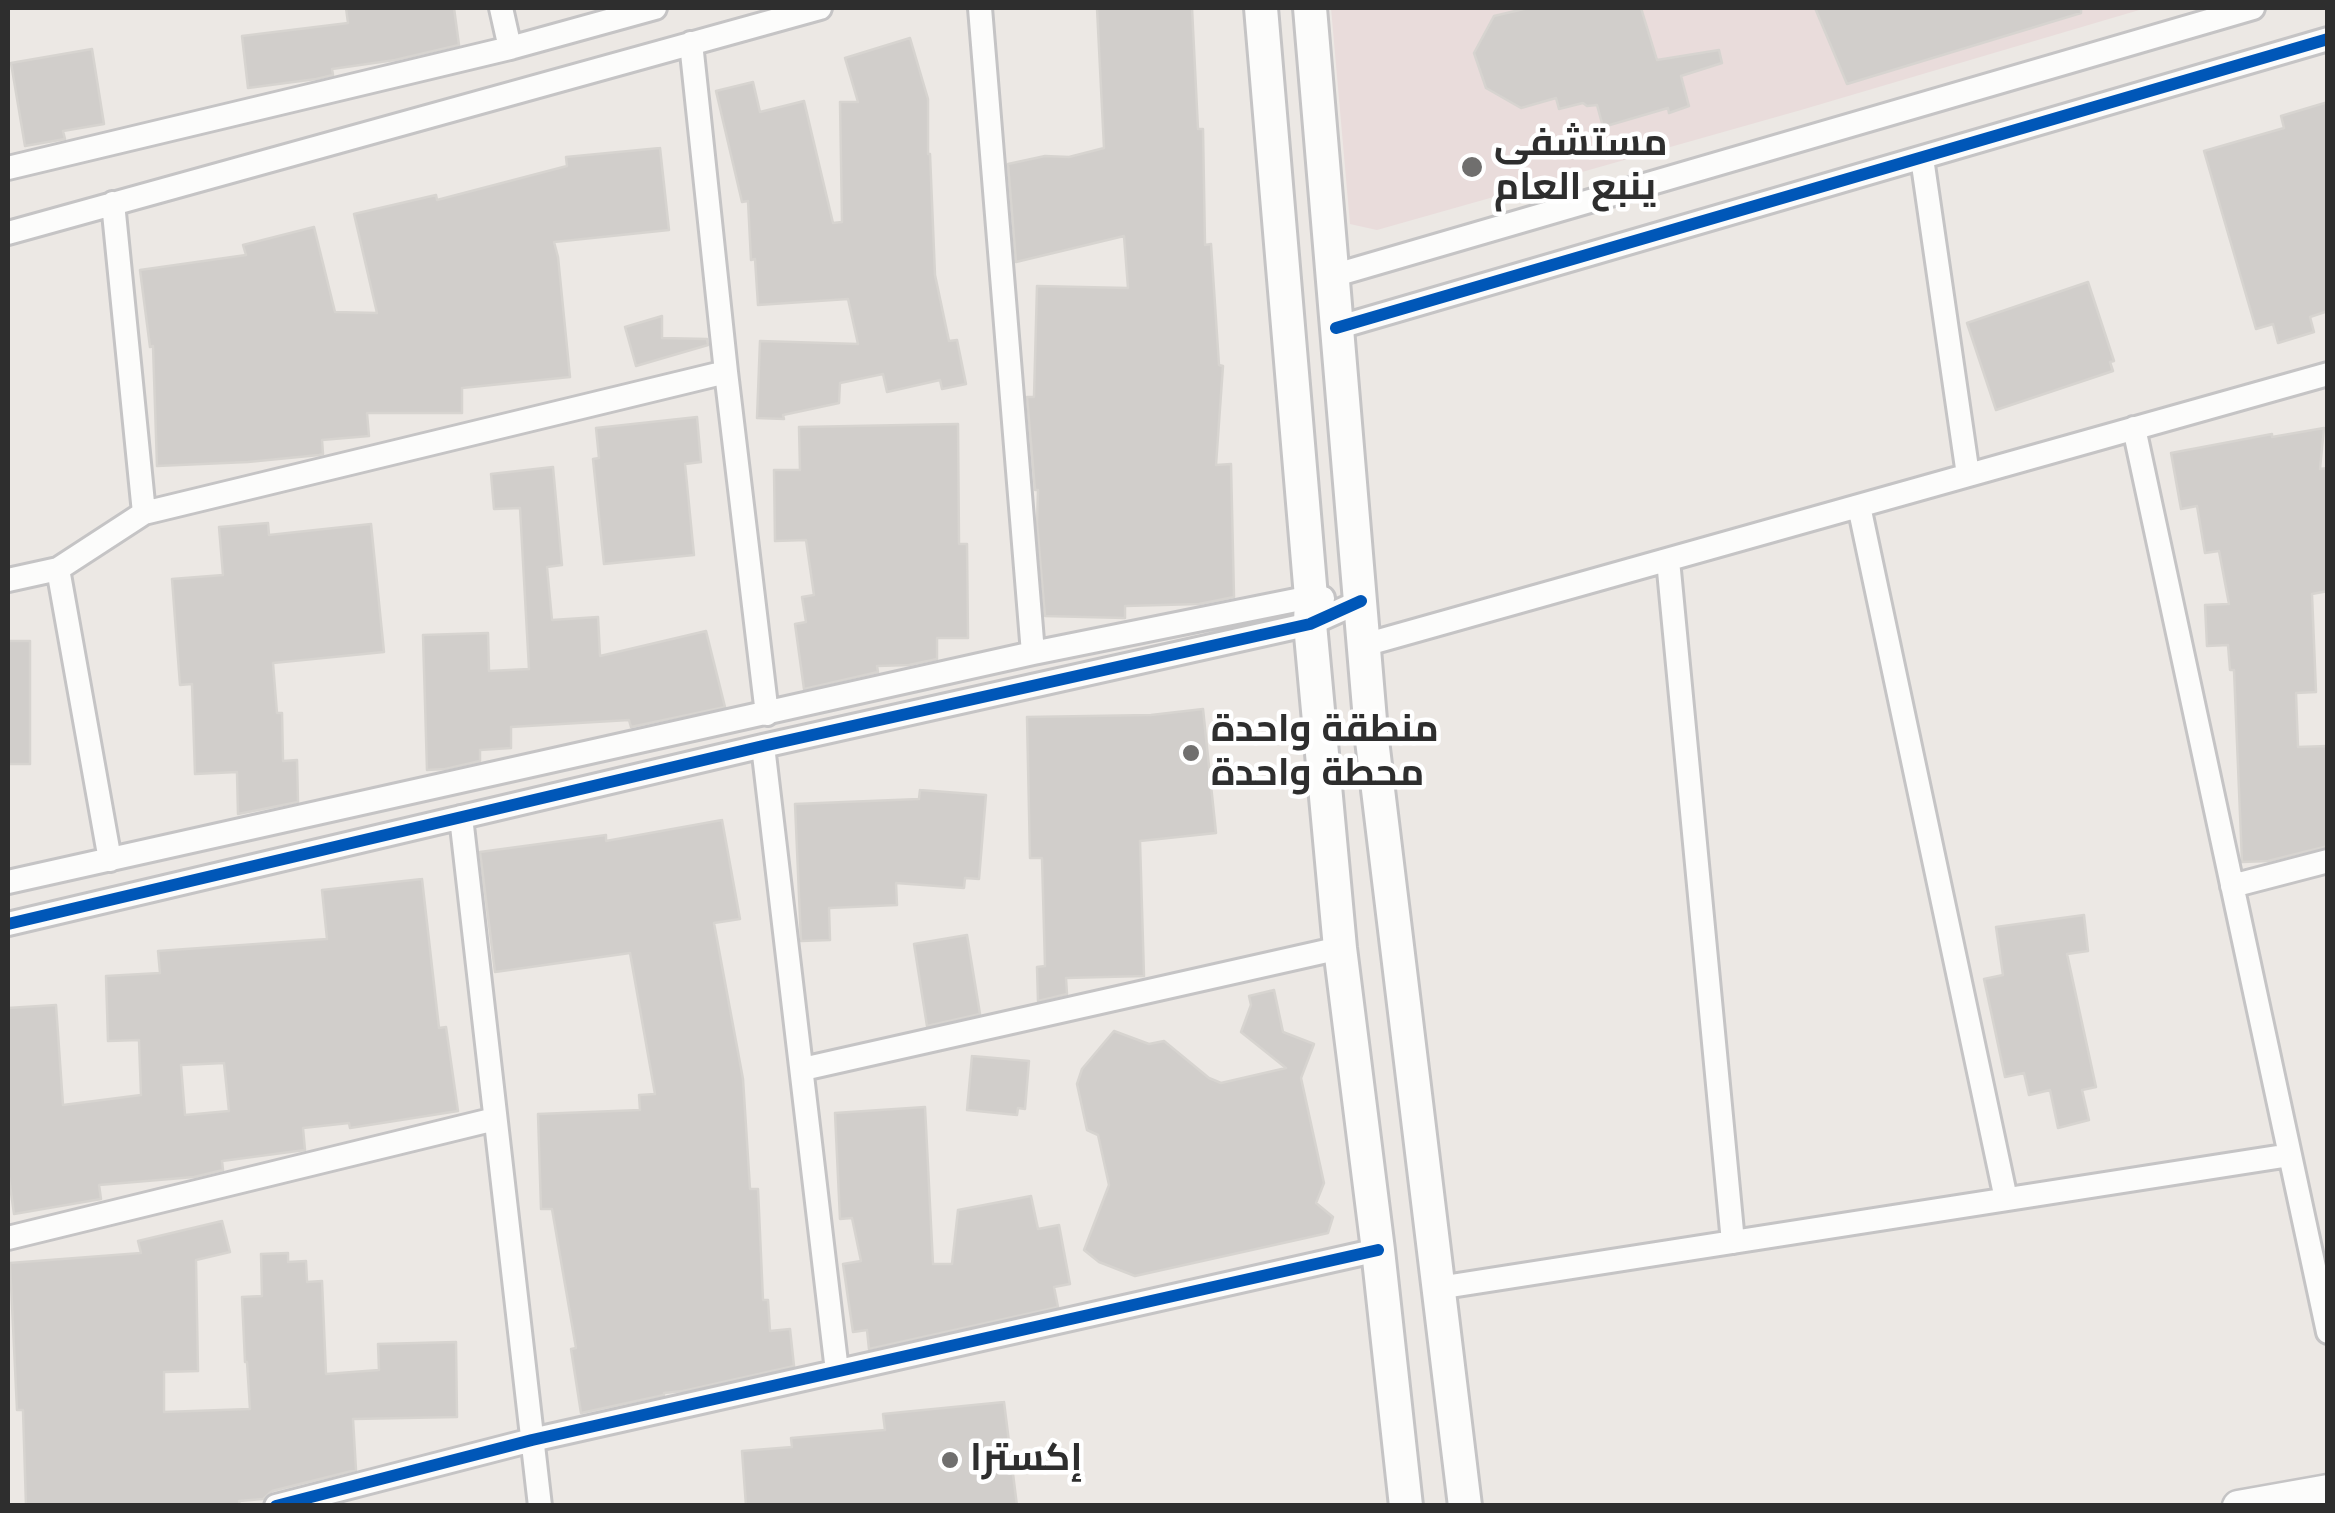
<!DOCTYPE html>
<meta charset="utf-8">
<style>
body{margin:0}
#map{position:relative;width:2335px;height:1513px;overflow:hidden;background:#ece8e4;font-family:"Space Grotesk",sans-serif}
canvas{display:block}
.frame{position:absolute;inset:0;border:10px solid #2e2e2e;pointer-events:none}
</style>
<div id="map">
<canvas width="2335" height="1513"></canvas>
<div class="frame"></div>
</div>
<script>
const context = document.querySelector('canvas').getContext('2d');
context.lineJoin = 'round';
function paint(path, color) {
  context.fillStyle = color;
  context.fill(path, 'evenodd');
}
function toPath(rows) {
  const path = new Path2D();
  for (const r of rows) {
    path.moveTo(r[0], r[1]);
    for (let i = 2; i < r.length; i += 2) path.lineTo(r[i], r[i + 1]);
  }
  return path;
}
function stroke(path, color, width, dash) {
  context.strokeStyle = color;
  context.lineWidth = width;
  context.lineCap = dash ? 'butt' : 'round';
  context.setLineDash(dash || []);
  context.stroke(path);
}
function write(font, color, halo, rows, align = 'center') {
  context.font = font + ' "Space Grotesk",Cairo,sans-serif';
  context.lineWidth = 9;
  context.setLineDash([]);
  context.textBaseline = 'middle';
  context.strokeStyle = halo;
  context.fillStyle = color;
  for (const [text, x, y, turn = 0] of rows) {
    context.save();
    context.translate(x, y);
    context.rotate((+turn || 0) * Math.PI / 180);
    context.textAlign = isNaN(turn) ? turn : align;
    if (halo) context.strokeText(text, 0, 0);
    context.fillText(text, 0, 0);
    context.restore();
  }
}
const medical = toPath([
 [1331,8,2146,8,1801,110,1377,230,1350,224]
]);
const building = toPath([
 [346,8,454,8,459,45,395,60,332,69,333,75,316,79,248,88,242,36,348,23,346,8],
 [1097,8,1192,8,1198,129,1203,129,1205,245,1211,244,1219,365,1223,366,1216,465,1231,464,1234,597,1199,604,1125,606,1125,618,1045,616,1037,524,1038,490,1035,490,1027,397,1034,397,1037,286,1128,288,1124,236,1016,262,1008,164,1045,156,1069,157,1104,148,1097,8],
 [1528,8,1641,8,1657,60,1719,50,1722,63,1681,76,1689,106,1669,113,1668,108,1603,127,1597,105,1587,106,1583,103,1559,109,1556,98,1521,108,1486,88,1474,53,1494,16,1528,8],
 [1815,8,2081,8,2081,13,1847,84,1815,8],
 [910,38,928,99,928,154,930,154,935,275,949,341,957,340,966,384,942,389,940,380,887,392,883,374,840,383,839,403,783,415,784,419,757,418,760,341,858,344,848,299,758,305,755,259,751,260,748,201,742,202,716,91,753,82,760,112,804,101,833,223,842,222,840,102,858,102,845,58,910,38],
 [92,49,104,124,63,131,65,139,25,146,11,63,92,49],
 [2328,102,2328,311,2310,317,2314,332,2278,343,2273,324,2256,329,2204,151,2284,128,2281,116,2328,102],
 [660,148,669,230,554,242,558,257,570,377,462,388,462,413,367,413,369,436,322,440,323,454,319,455,248,462,157,466,153,346,150,347,140,270,246,255,243,245,314,227,335,312,377,313,354,214,436,195,437,200,567,166,566,157,660,148],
 [2088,282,2114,361,2110,362,2113,371,1996,410,1967,323,2088,282],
 [662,316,662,338,707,339,708,345,636,366,625,327,662,316],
 [697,417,701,462,685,464,694,555,604,564,593,459,599,458,596,428,697,417],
 [958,424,959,544,967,544,968,638,937,638,937,659,909,665,877,666,878,672,804,689,795,624,806,622,802,597,814,595,806,540,775,541,774,470,800,470,799,427,958,424],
 [2324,428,2320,469,2328,468,2328,591,2312,594,2316,692,2296,693,2298,747,2327,746,2328,846,2268,861,2242,862,2234,670,2230,670,2228,645,2207,646,2205,605,2229,604,2219,551,2205,553,2197,506,2181,509,2171,453,2272,434,2272,437,2324,428],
 [553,467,562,565,547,567,552,620,598,617,600,656,706,631,725,707,631,727,629,720,511,727,511,748,480,750,480,761,445,769,427,770,423,635,488,633,489,671,529,669,520,508,494,509,491,474,553,467],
 [268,523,269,535,371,524,384,652,273,663,277,713,282,713,283,761,297,760,298,802,238,814,237,772,195,774,192,684,180,685,172,579,223,575,219,527,268,523],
 [8,641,30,641,30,764,8,764,8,641],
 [1203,709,1216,833,1140,841,1144,976,1066,978,1067,994,1038,1001,1037,967,1045,966,1042,858,1030,858,1027,717,1151,715,1203,709],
 [920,790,986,795,979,879,965,878,964,888,896,883,897,905,829,908,830,940,801,941,795,804,919,799,920,790],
 [722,820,740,919,714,923,743,1079,750,1189,758,1189,763,1300,768,1300,770,1331,790,1329,794,1366,683,1391,664,1393,664,1395,581,1413,571,1349,576,1348,552,1209,541,1209,538,1114,640,1110,639,1095,655,1094,630,953,495,972,480,852,606,835,606,841,722,820],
 [422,879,439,1028,446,1027,458,1111,350,1128,349,1123,303,1128,305,1150,222,1161,223,1170,194,1177,99,1185,101,1199,14,1214,8,1171,8,1008,56,1005,63,1105,141,1095,139,1040,108,1041,106,976,160,973,158,951,327,939,322,890,422,879],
 [224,1063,229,1111,185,1115,181,1065,224,1063],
 [2084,915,2088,951,2067,954,2096,1087,2082,1090,2089,1120,2058,1128,2050,1090,2029,1095,2024,1073,2005,1077,1984,979,2003,975,1996,927,2084,915],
 [967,935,980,1014,927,1026,914,944,967,935],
 [1274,990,1283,1032,1314,1044,1301,1078,1324,1183,1316,1203,1333,1217,1328,1233,1135,1276,1099,1262,1084,1250,1109,1185,1098,1135,1087,1130,1077,1084,1082,1069,1114,1031,1149,1044,1164,1041,1209,1078,1221,1083,1286,1068,1241,1032,1251,1005,1249,996,1274,990],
 [972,1056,1029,1061,1025,1109,1018,1108,1017,1115,967,1110,972,1056],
 [925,1107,933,1264,952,1264,958,1210,1031,1196,1038,1229,1059,1225,1070,1284,1054,1287,1058,1307,869,1349,867,1330,853,1332,843,1264,861,1261,852,1218,840,1219,835,1113,925,1107],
 [222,1221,230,1252,196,1260,198,1371,164,1372,164,1412,250,1409,247,1362,245,1362,242,1297,262,1296,261,1254,288,1253,288,1262,306,1261,307,1282,322,1281,326,1374,379,1370,378,1344,456,1342,457,1417,353,1419,356,1470,272,1491,263,1499,239,1501,240,1506,26,1506,23,1410,17,1410,10,1263,141,1253,138,1241,222,1221],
 [1004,1402,1017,1506,746,1506,742,1451,792,1447,791,1438,885,1430,883,1414,1004,1402]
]);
const minor = toPath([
 [501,8,510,48],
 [980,8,1033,653],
 [691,43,726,372,767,714],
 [1922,158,1968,475],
 [8,168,510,48,655,8],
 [113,203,144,513,726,372],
 [8,233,820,8],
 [1332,276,2253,8],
 [1336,328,2328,39],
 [2134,428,2328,1332],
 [1859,506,2006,1199],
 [1668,560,1733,1242],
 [58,569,110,860],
 [8,580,58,569,144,513],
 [1364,645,2328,374],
 [763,746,837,1371],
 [461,817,540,1506],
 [8,882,1033,653,1311,597,1323,598],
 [2232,886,2328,861],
 [8,924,763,746,1310,624,1361,601],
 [803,1069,1340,948],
 [8,1238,495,1119],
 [1438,1288,2290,1155],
 [276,1506,532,1440,1378,1250]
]);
const tertiary = toPath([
 [2238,1506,2328,1490]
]);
const secondary = toPath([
 [1261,8,1311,597,1310,624,1340,948,1378,1250,1406,1506],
 [1310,8,1371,732,1465,1506]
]);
const cycleway = toPath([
 [1336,328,2328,39],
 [8,924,763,746,1310,624,1361,601],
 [276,1506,532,1440,1378,1250]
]);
const markers = [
 [1472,167,12,"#706f6e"],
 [1191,753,10,"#706f6e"],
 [950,1460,10,"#706f6e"]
];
const poiNames = [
 ["مستشفى",1494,145],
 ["ينبع العام",1494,189],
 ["منطقة واحدة",1211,731],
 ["محطة واحدة",1211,775],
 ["إكسترا",970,1460]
];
paint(medical, '#e9dcdb');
paint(building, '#d1cecb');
stroke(building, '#d7d4d0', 2.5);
stroke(minor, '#c5c4c5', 28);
stroke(tertiary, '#c5c4c5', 35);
stroke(secondary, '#c5c4c5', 38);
stroke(minor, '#fcfcfb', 22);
stroke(tertiary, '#fcfcfb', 30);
stroke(secondary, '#fcfcfb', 32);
stroke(cycleway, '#0057b8', 12);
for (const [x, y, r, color] of markers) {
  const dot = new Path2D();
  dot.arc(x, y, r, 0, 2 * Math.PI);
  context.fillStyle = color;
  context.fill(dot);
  stroke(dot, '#fff', 4);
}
write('bold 38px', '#2e2e2e', '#fff', poiNames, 'left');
</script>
